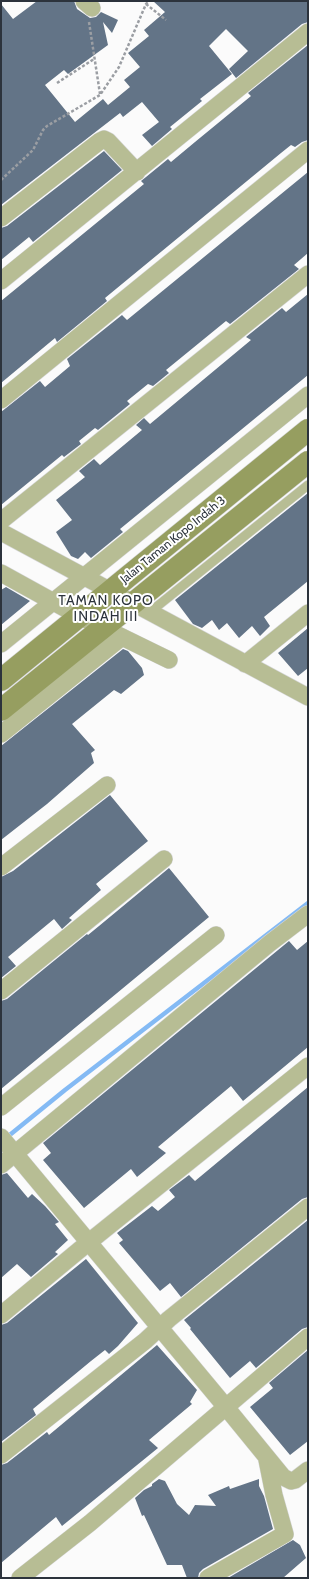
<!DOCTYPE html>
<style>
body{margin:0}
#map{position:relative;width:309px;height:1579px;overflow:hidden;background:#fbfbfb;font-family:Cabin,sans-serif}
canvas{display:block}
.frame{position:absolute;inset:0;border:2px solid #2c333c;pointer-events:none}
</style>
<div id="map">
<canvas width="309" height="1579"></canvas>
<div class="frame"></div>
</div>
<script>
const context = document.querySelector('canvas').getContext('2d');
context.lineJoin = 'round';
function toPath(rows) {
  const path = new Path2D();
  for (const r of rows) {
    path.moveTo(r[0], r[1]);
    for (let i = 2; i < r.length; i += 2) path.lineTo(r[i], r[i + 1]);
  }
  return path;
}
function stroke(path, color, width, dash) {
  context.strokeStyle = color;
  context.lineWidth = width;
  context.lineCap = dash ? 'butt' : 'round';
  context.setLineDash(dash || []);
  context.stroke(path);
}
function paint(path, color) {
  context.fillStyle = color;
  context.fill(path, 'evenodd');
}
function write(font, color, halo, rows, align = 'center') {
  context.font = font + ' Cabin,sans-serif';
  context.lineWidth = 4;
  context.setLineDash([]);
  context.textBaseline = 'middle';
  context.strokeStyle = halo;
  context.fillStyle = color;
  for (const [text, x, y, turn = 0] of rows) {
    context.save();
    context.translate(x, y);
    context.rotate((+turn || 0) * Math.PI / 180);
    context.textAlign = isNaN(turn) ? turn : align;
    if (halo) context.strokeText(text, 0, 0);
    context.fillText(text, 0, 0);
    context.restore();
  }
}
const stream = toPath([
 [6,1138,65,1090,308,903]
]);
const building = toPath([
 [37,1,74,1,77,9,90,18,96,17,101,12,118,20,112,33,103,22,108,45,68,74,64,70,45,85,75,122,103,99,108,105,130,87,124,80,140,67,128,53,149,36,144,30,165,12,153,1,308,1,308,22,302,24,236,78,229,69,248,51,226,29,209,46,232,74,200,99,202,101,170,127,172,129,152,146,142,135,159,122,142,102,123,117,120,113,1,205,1,4,13,19],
 [308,45,308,140,302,142,295,147,291,145,281,153,105,298,107,301,57,342,55,338,1,383,1,301,144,184,141,181,146,177,168,159,171,162,195,142,251,96,248,93],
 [104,151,122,170,33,242,29,237,1,260,1,228,7,226],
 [308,172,308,253,294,265,299,269,230,324,226,321,166,370,169,373,153,386,148,384,127,401,130,404,98,430,95,428,79,441,81,444,64,457,62,455,1,505,1,412,40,381,45,387,70,366,67,359,122,315,127,320],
 [308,294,308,375,120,529,123,532,91,558,85,552,78,559,71,556,56,532,72,520,56,500,85,477,79,471,94,459,100,465,142,430,136,425,144,418,150,424,251,340,246,337,282,308,286,312],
 [308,493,308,581,264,617,270,626,260,636,252,626,239,638,227,623,219,630,212,620,202,628,193,624,175,600],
 [6,587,30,601,1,625,1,590],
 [308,628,308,668,298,676,278,653],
 [123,649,128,651,142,668,144,675,121,694,114,690,72,724,95,750,91,753,94,763,47,804,1,840,1,746],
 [110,795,148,841,96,884,101,890,69,918,72,920,62,929,54,919,8,957,16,966,1,978,1,877,13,871],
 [169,868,209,917,1,1089,1,1001,7,999,87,934,88,935,99,926],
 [289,941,297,950,308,941,308,1047,243,1101,231,1086,158,1147,166,1153,137,1177,131,1169,84,1208,43,1160,51,1153,43,1143],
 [308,1087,308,1197,302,1199,181,1297,170,1283,160,1291,119,1243,123,1240,117,1233,152,1206,158,1211,175,1197,169,1190,189,1175,195,1181],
 [7,1173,28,1198,32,1194,45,1206,59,1222,55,1224,68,1240,55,1252,58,1254,31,1277,17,1264,1,1278,1,1175],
 [308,1220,308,1327,302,1329,256,1368,250,1361,230,1378,190,1329,191,1328,184,1320],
 [86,1259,138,1323,118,1346,109,1354,105,1350,91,1361,33,1409,36,1415,1,1442,1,1325,7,1323],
 [157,1345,197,1390,190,1402,192,1404,149,1440,158,1448,62,1526,56,1517,1,1563,1,1465,7,1463,47,1432,49,1435],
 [308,1350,308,1441,290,1455,250,1407,273,1388,269,1383],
 [159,1479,165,1481,177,1504,189,1515,195,1505,216,1506,208,1495,229,1486,230,1489,259,1479,259,1486,264,1496,273,1529,203,1569,199,1573,198,1578,187,1578,182,1565,167,1565,144,1515,142,1516,135,1498,144,1490,152,1486,152,1484],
 [293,1540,300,1545,306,1558,283,1578,228,1578]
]);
const path = toPath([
 [146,4,166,20],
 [89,22,100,94],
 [57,83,94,59],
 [1,180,33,150,43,130,47,126,100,95,119,67,146,4,149,1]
]);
const lane = toPath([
 [150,612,308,485]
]);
const street = toPath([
 [84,1,92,8],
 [1,218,100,141,104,139,108,141,137,172],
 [1,281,308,32],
 [1,400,308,150],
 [1,521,308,274],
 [1,532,308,697],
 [1,573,79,616,169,660],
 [1,644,308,395],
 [245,664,308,613],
 [1,734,122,637],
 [1,867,107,785],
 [1,991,164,859],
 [1,1107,216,935],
 [1,1137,225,1406,283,1477,291,1481,295,1480,308,1470],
 [1,1165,270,943,308,914],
 [1,1315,89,1242,308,1066],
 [1,1455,145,1341,169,1319,308,1207],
 [20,1578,90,1523,308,1337],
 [208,1578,285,1534,274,1495,267,1460]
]);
const secondary = toPath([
 [1,680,308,430],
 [1,710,308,462]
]);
const streetNames = [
 ["Jalan Taman Kopo Indah 3",173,540,-39]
];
const quarterNames = [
 ["TAMAN KOPO",106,601],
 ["INDAH III",106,617]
];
stroke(stream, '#84baf4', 4.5);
paint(building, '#637487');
stroke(lane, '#d6d7d9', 10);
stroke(street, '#d6d7d9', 18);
stroke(secondary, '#d6d7d9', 23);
stroke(path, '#9b9ea3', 2.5, [3, 2]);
stroke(lane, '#b7bd94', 9);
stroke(street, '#b7bd94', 17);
stroke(secondary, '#969e60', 22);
write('12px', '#2c333c', '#fff', streetNames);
context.letterSpacing = '1px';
write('14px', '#2c333c', '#fff', quarterNames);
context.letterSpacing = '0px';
</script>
